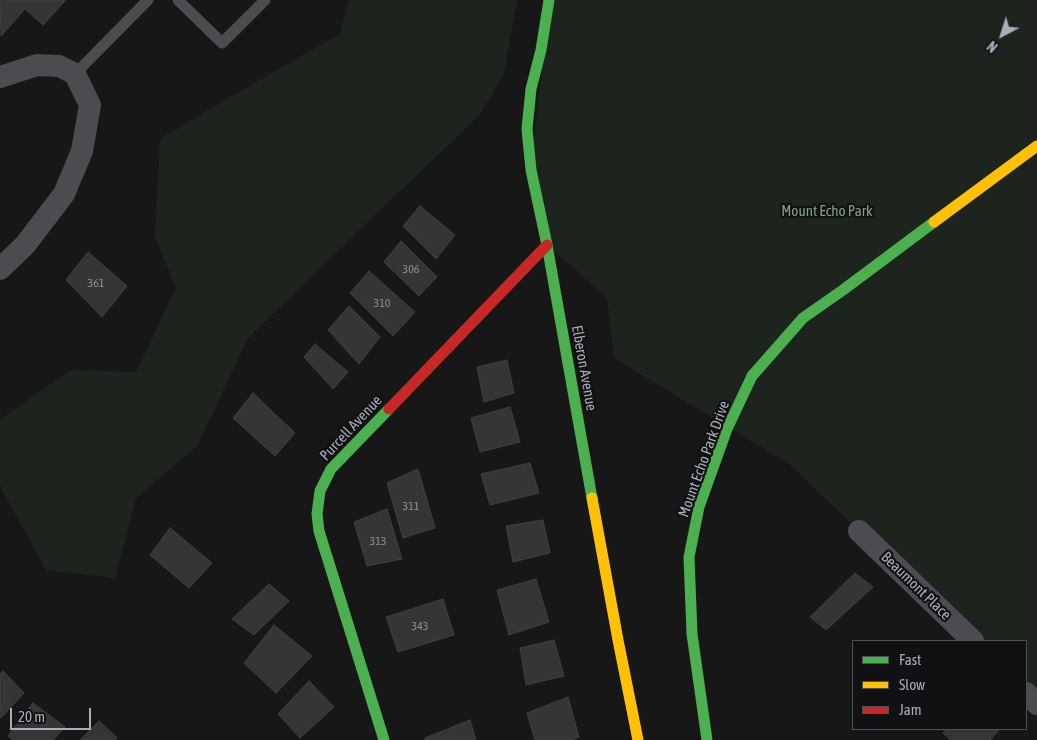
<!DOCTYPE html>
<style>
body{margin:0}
#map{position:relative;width:1037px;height:740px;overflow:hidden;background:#171717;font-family:"Asap Condensed",sans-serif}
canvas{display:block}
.legend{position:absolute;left:852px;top:640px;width:175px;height:90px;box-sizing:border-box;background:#111113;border:1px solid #4d4f55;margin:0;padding:6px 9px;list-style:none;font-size:15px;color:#a8adb8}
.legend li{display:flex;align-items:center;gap:10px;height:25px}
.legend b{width:25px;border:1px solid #4d4f55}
.north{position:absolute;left:977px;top:10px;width:50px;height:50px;-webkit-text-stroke:4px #111113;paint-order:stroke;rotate:220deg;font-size:14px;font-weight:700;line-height:20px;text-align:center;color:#a8adb8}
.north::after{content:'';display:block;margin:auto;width:18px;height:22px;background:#a8adb8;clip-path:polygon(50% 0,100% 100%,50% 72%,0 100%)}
.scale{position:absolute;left:10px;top:708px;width:81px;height:22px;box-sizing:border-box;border:2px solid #a8adb8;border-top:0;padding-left:6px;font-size:15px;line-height:18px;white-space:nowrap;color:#a8adb8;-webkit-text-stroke:4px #111113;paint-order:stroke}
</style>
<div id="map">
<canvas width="1037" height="740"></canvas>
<ul class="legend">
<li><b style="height:6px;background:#4caf50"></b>Fast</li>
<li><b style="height:6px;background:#ffc107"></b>Slow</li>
<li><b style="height:6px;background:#c62828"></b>Jam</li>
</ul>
<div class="north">N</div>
<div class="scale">20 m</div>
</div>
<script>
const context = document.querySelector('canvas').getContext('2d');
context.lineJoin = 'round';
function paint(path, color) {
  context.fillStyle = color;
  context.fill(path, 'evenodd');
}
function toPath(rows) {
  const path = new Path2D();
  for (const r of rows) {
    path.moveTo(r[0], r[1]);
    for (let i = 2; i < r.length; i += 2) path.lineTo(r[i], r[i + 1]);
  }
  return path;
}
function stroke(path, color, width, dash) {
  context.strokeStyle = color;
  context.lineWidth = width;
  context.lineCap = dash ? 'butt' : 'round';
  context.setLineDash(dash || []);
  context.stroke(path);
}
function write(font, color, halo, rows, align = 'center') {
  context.font = font + ' "Asap Condensed",sans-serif';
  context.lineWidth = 4.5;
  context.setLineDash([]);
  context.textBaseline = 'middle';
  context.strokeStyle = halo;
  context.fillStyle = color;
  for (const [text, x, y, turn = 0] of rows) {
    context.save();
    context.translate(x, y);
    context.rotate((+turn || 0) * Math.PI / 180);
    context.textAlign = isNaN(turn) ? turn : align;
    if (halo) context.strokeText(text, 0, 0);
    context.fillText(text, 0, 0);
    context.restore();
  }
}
const green = toPath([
 [349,0,517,0,504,74,480,114,248,338,197,446,136,498,115,578,46,570,0,486,0,419,72,370,136,372,176,288,155,237,160,139,230,97,340,34],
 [549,0,1037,0,1037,704,1026,693,1026,641,973,641,791,465,614,358,607,298,547,245,531,170]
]);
const building = toPath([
 [0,0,66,0,43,25,25,9,1,36,0,0],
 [420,206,455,235,436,259,403,226,420,206],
 [401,241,437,277,419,296,384,262,401,241],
 [88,252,127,286,102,317,66,280,88,252],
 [369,271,415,312,393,336,350,293,369,271],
 [349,306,380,337,359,364,328,330,349,306],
 [315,344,348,372,333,389,304,357,315,344],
 [507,360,514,393,484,402,477,367,507,360],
 [253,393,295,433,275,456,233,418,253,393],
 [510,407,520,442,480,452,471,418,510,407],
 [530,463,539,493,490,505,481,474,530,463],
 [418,469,435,528,403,538,387,483,418,469],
 [387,509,402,559,367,566,354,522,387,509],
 [543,520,550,553,513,562,506,526,543,520],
 [170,528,212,563,189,588,150,555,170,528],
 [855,573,873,587,826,630,810,617,855,573],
 [536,579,549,622,509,635,497,590,536,579],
 [269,584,289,601,254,635,232,619,269,584],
 [443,599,454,635,398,652,386,617,443,599],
 [274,625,312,656,276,693,244,663,274,625],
 [554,640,564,676,526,685,520,648,554,640],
 [3,671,24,693,1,718,0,717,0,674,3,671],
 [309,681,334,707,300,738,278,714,309,681],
 [568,697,579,737,572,740,535,740,527,713,568,697],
 [33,703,65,727,53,740,13,740,8,736,33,703],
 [470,720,476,740,425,740,425,738,470,720],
 [99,721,117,738,115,740,80,740,99,721],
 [947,729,1000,729,990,740,951,740,943,733,947,729]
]);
const lane = toPath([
 [178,0,222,43,265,0],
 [75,74,148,0]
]);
const street = toPath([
 [0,77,37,65,59,66,75,74,90,105,82,151,64,194,25,245,0,269],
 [859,531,973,641],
 [1026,693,1037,704]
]);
const fast = toPath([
 [549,0,541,50,531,89,527,129,531,170,547,245,592,498],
 [384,740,319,531,317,514,320,491,331,469,389,409],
 [707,740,692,634,689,557,699,507,727,429,752,376,803,318,843,290,934,222]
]);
const slow = toPath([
 [934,222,1037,146],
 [592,498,618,640,638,740]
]);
const jam = toPath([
 [389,409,547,245]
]);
const numberNames = [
 ["306",411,269],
 ["361",96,283],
 ["310",382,303],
 ["311",411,506],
 ["313",378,541],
 ["343",420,626]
];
const parkNames = [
 ["Mount Echo Park",827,211]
];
const streetNames = [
 ["Elberon Avenue",584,368,80],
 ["Purcell Avenue",351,428,-47],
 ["Mount Echo Park Drive",704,459,-70],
 ["Beaumont Place",916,586,44]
];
paint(green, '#1d241e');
paint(building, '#353536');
stroke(building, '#3f4043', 1);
stroke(lane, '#4b4c50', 11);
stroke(street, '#4b4c50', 22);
stroke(fast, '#4caf50', 11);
stroke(slow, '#ffc107', 11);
stroke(jam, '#c62828', 11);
write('12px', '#8b8f98', null, numberNames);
write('15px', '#7fa381', '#111113', parkNames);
write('15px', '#a8adb8', '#111113', streetNames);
</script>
